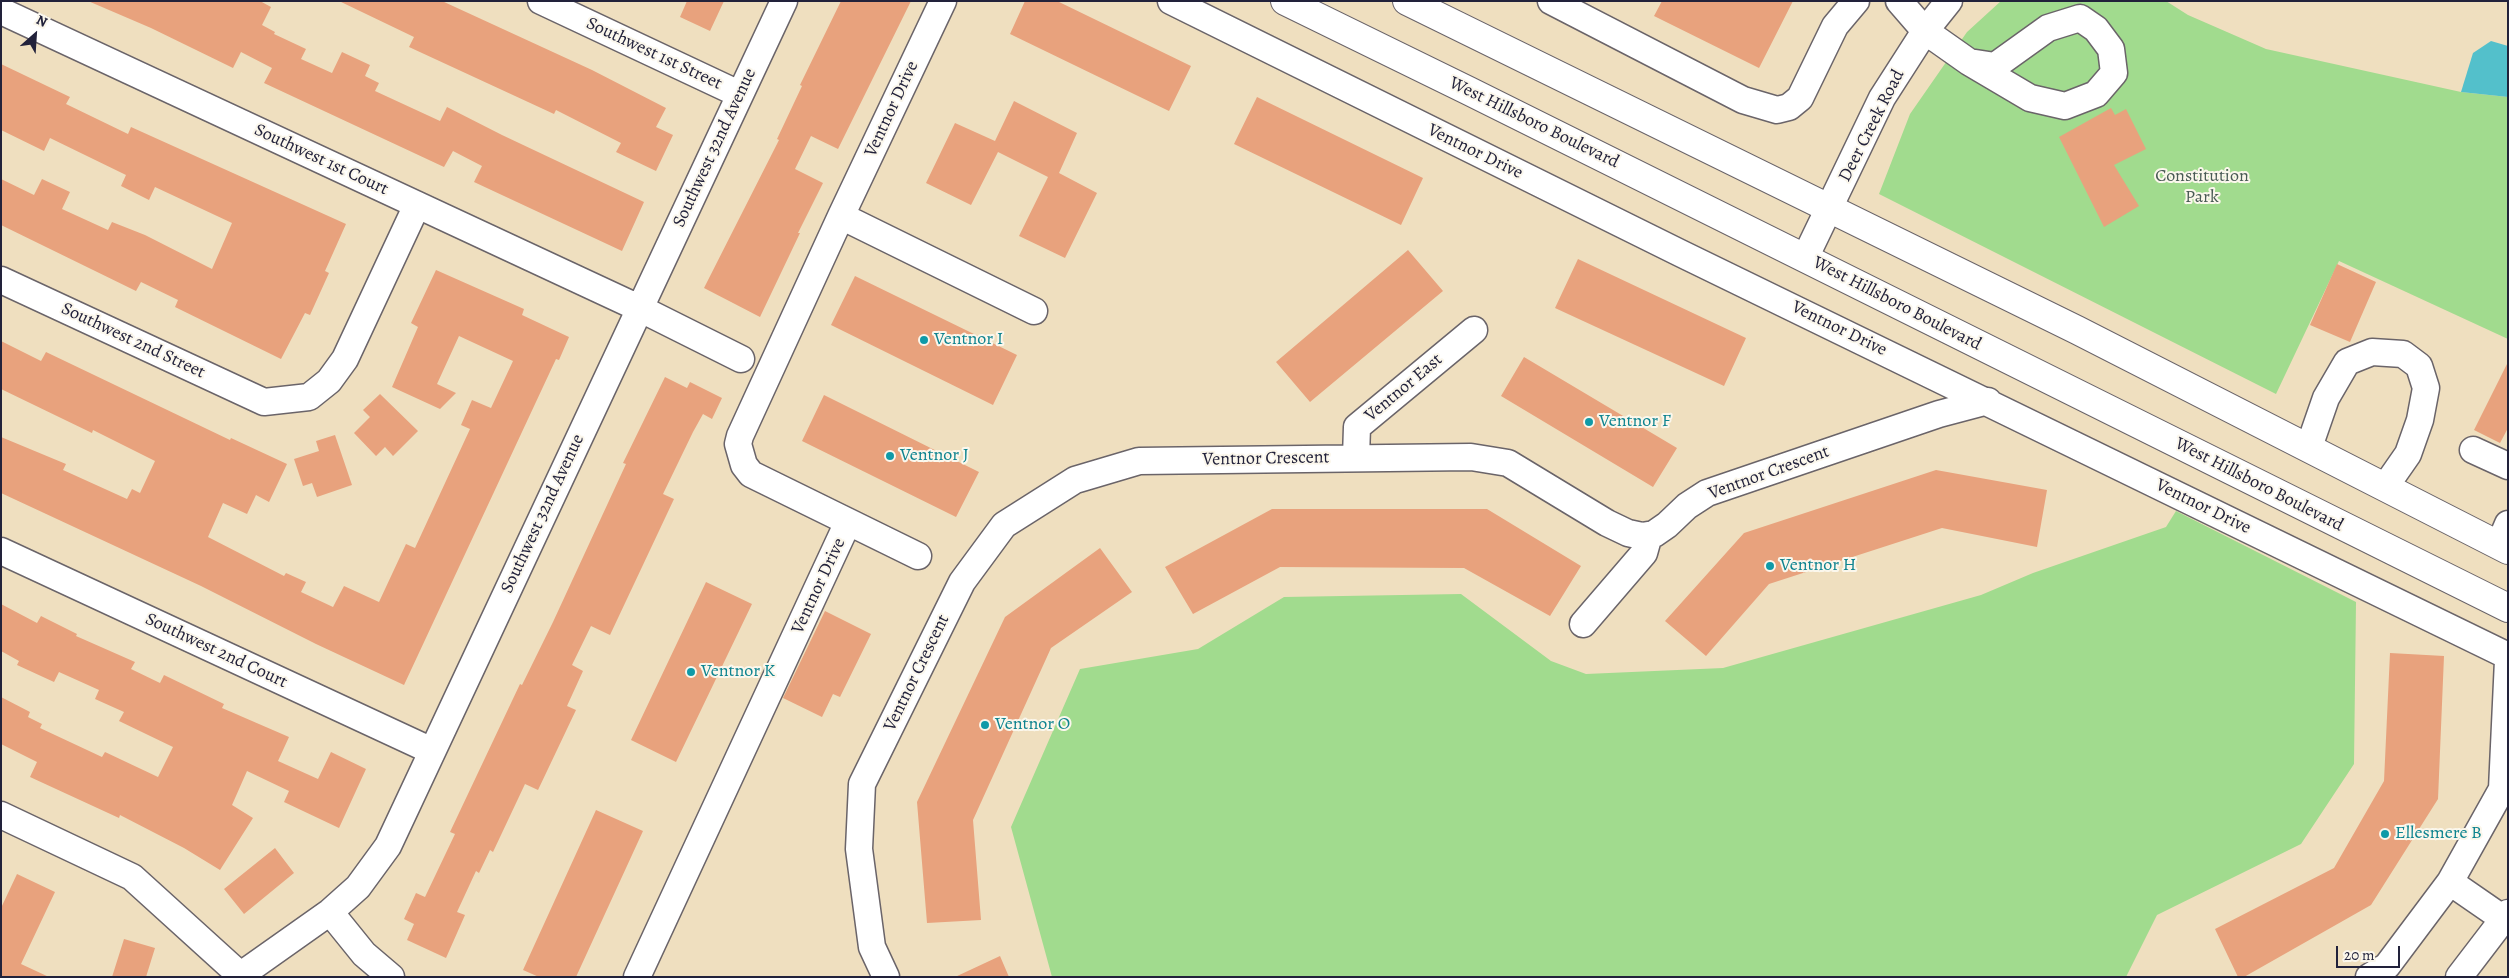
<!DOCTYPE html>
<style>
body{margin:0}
#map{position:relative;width:2509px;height:978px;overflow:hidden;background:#efdfbf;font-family:Alegreya,serif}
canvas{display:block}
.frame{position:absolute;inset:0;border:2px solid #22223b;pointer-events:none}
.north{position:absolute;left:10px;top:10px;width:50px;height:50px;-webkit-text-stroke:4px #fbf7ec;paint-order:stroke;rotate:26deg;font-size:14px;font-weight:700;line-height:20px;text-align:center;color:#22223b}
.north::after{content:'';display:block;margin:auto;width:18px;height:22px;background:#22223b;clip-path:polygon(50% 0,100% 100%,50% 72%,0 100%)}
.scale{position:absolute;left:2336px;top:946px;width:64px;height:22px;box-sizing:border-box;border:2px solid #22223b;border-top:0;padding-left:6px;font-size:15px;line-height:18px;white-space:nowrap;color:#22223b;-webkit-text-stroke:4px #fbf7ec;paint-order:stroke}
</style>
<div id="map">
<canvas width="2509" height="978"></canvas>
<div class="frame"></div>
<div class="north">N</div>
<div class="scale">20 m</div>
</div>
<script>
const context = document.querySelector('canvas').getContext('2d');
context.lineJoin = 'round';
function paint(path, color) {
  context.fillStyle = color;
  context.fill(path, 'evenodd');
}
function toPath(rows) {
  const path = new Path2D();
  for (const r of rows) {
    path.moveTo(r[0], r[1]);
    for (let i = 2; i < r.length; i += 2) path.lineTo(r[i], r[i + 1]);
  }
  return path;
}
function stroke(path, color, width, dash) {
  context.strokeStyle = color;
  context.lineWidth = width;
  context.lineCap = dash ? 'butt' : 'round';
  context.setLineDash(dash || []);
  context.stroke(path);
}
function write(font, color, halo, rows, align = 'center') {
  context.font = font + ' Alegreya,serif';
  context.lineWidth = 4;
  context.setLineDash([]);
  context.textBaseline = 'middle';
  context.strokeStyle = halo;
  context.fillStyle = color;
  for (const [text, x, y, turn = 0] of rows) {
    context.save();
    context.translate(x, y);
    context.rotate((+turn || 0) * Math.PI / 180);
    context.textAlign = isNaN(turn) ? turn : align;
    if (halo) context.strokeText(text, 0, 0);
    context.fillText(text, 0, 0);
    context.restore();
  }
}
const green = toPath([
 [2001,1,2166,1,2188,15,2266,49,2461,92,2508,97,2508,339,2339,261,2276,394,1879,194,1910,114,1967,32],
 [2176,511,2356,602,2354,764,2301,844,2157,915,2126,977,1052,977,1011,827,1080,669,1198,649,1284,597,1461,594,1551,661,1586,674,1723,668,1981,595,2033,573,2166,527]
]);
const water = toPath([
 [2491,41,2508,46,2508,97,2461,92,2473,53]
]);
const building = toPath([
 [88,1,260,1,271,7,262,25,275,32,274,34,306,49,301,59,332,73,342,52,370,65,365,76,379,83,375,91,440,121,447,107,502,135,644,202,622,251,474,182,482,166,453,151,444,167,264,83,272,68,241,52,233,68,151,28],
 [339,1,442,1,592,70,666,108,656,127,673,135,656,171,616,152,621,143,556,110,554,114,409,47,414,37],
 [687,1,724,1,710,31,680,17],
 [841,1,911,1,838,149,811,136,795,169,823,183,798,233,800,233,760,317,704,288,779,140,777,139,802,86,800,85],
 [1025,1,1057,1,1191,66,1169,111,1010,34],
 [1662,1,1793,1,1759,68,1654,16],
 [1,64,70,97,66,104,128,134,131,127,346,224,325,271,329,273,310,315,305,313,281,359,175,307,178,300,141,282,136,291,1,225,1,179,34,195,42,179,70,192,62,209,108,230,112,222,145,235,212,269,232,223,155,187,149,200,121,186,126,175,50,138,44,151,1,130],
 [1257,97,1423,178,1401,225,1234,144],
 [1014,101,1077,133,1059,173,1097,193,1065,258,1019,236,1048,177,998,152,971,205,926,183,955,123,995,141],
 [2111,108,2115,115,2126,109,2146,149,2114,165,2139,206,2104,227,2059,137],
 [1408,250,1443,291,1310,402,1276,362],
 [1578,259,1746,338,1724,386,1555,308],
 [2337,264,2376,282,2350,342,2310,325],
 [436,270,524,309,522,315,569,337,559,360,556,359,404,685,316,644,201,586,1,493,1,437,66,464,63,470,127,499,132,489,140,493,155,461,93,430,92,433,1,389,1,341,41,361,46,352,230,440,231,438,287,464,269,502,256,495,247,514,223,503,208,537,284,576,286,573,306,582,301,592,333,607,344,586,379,602,406,544,415,548,470,429,461,425,472,400,491,408,513,361,459,336,437,384,456,393,440,409,392,387,418,327,411,323],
 [855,276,1017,355,993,405,831,325],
 [1524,357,1677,448,1653,487,1501,396],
 [2508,362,2508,428,2500,443,2474,430],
 [665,377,687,388,690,382,722,398,712,419,703,414,693,432,663,494,674,499,610,635,591,626,572,665,583,671,567,706,576,710,538,790,525,784,493,852,490,850,479,873,476,871,457,912,465,915,446,958,407,940,414,924,404,919,416,893,425,897,455,834,450,832,520,684,522,685,553,622,626,464,623,463],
 [380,394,418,431,393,456,385,447,376,456,354,433,370,417,363,410],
 [824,395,979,472,956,517,802,441],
 [335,435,352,485,317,497,312,483,303,486,294,459,319,451,316,441],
 [1936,470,2047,490,2037,547,1942,528,1769,584,1706,656,1665,621,1744,533],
 [1272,509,1487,509,1581,566,1550,616,1464,568,1280,567,1193,614,1165,567],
 [1100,548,1132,592,1051,648,973,820,981,920,927,923,917,802,1005,617],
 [706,582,752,604,676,762,631,740],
 [1,604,37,623,41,616,77,634,76,636,135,662,131,669,160,683,164,675,224,704,222,708,289,737,278,761,318,779,331,752,366,769,339,828,284,802,289,791,247,771,232,805,253,818,220,870,184,848,120,815,119,818,30,777,37,762,1,744,1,697,30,712,28,717,42,724,40,728,102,757,105,752,158,777,173,747,119,721,124,712,95,699,99,690,59,672,54,682,17,665,19,661,1,651],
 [825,611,871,634,840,697,833,694,822,717,783,698],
 [2390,653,2444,656,2438,799,2371,905,2244,977,2238,977,2215,929,2334,868,2384,781],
 [596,810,643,831,576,977,539,977,523,970],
 [275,848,294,873,244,914,224,889],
 [17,874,55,892,21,964,49,977,1,977,1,908],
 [124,939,155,948,146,977,112,977],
 [1000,956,1009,977,955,977]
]);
const minor = toPath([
 [541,1,739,94],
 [1171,1,1680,253,2508,656],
 [1551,1,1743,100,1777,110,1789,107,1800,98,1835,26,1856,1],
 [1899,1,1925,31,1969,62,1995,66,2048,28,2080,18,2096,29,2111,49,2114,73,2096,94,2065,106,2030,98,1969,62],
 [1,11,641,309,741,359],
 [841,216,1034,311],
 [1805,258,1882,98,1925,31,1949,1],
 [1,280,264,402,309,397,329,381,345,359,417,205],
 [2309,447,2326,398,2347,362,2372,352,2403,354,2419,366,2426,388,2420,420,2408,454,2385,487],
 [2473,450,2508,466],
 [1356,457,1357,427,1474,330],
 [2499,545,2508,524],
 [1,551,432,751],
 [918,556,751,474,744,465,738,444,740,436,841,216,943,1],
 [1583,624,1644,553,1649,535],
 [1,815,132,877,240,975],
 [2450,882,2508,922],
 [330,912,364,954,391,977],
 [238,977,330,912,358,887,388,846,784,1],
 [637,977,848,522],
 [886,977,872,947,859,849,862,784,962,582,1004,525,1075,480,1139,461,1471,457,1508,463,1607,523,1628,533,1642,536,1654,534,1667,525,1687,506,1707,493,1939,414,1988,401],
 [2369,977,2387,966,2450,882,2502,789,2508,660],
 [2459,977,2508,913]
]);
const major = toPath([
 [1285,1,1469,91,2508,608],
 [1407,1,2077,330,2508,550]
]);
const markers = [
 [924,340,5,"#0f9aa8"],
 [1589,422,5,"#0f9aa8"],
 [890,456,5,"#0f9aa8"],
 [1770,566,5,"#0f9aa8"],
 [691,672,5,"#0f9aa8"],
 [985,725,5,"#0f9aa8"],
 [2385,834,5,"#0f9aa8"]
];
const streetNames = [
 ["Southwest 1st Street",654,54,25],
 ["Ventnor Drive",892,109,-65],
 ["West Hillsboro Boulevard",1534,123,26],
 ["Deer Creek Road",1872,126,-63],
 ["Southwest 32nd Avenue",715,148,-65],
 ["Ventnor Drive",1475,152,26],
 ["Southwest 1st Court",321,160,25],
 ["West Hillsboro Boulevard",1897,304,27],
 ["Ventnor Drive",1839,329,26],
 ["Southwest 2nd Street",133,341,25],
 ["Ventnor East",1404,388,-40],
 ["Ventnor Crescent",1266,459,-1],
 ["Ventnor Crescent",1769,473,-20],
 ["West Hillsboro Boulevard",2259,485,27],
 ["Ventnor Drive",2203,507,26],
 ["Southwest 32nd Avenue",543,514,-65],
 ["Ventnor Drive",819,586,-65],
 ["Southwest 2nd Court",216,651,25],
 ["Ventnor Crescent",917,673,-64]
];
const parkNames = [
 ["Constitution",2202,177],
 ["Park",2202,198]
];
const cultureNames = [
 ["Ventnor I",934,340],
 ["Ventnor F",1599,422],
 ["Ventnor J",900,456],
 ["Ventnor H",1780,566],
 ["Ventnor K",701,672],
 ["Ventnor O",995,725],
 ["Ellesmere B",2395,834]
];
paint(green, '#a1db8e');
paint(water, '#53c0cb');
paint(building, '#e8a27d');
stroke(minor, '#6a6469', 29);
stroke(major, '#6a6469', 30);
stroke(minor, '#fff', 26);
stroke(major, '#fff', 28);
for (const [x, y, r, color] of markers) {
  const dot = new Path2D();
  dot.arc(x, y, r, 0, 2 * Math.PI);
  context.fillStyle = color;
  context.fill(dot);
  stroke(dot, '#fbf7ec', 2);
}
write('18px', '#22223b', '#fbf7ec', streetNames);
write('18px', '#485a54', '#fbf7ec', parkNames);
write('18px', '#0d838f', '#fbf7ec', cultureNames, 'left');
</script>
